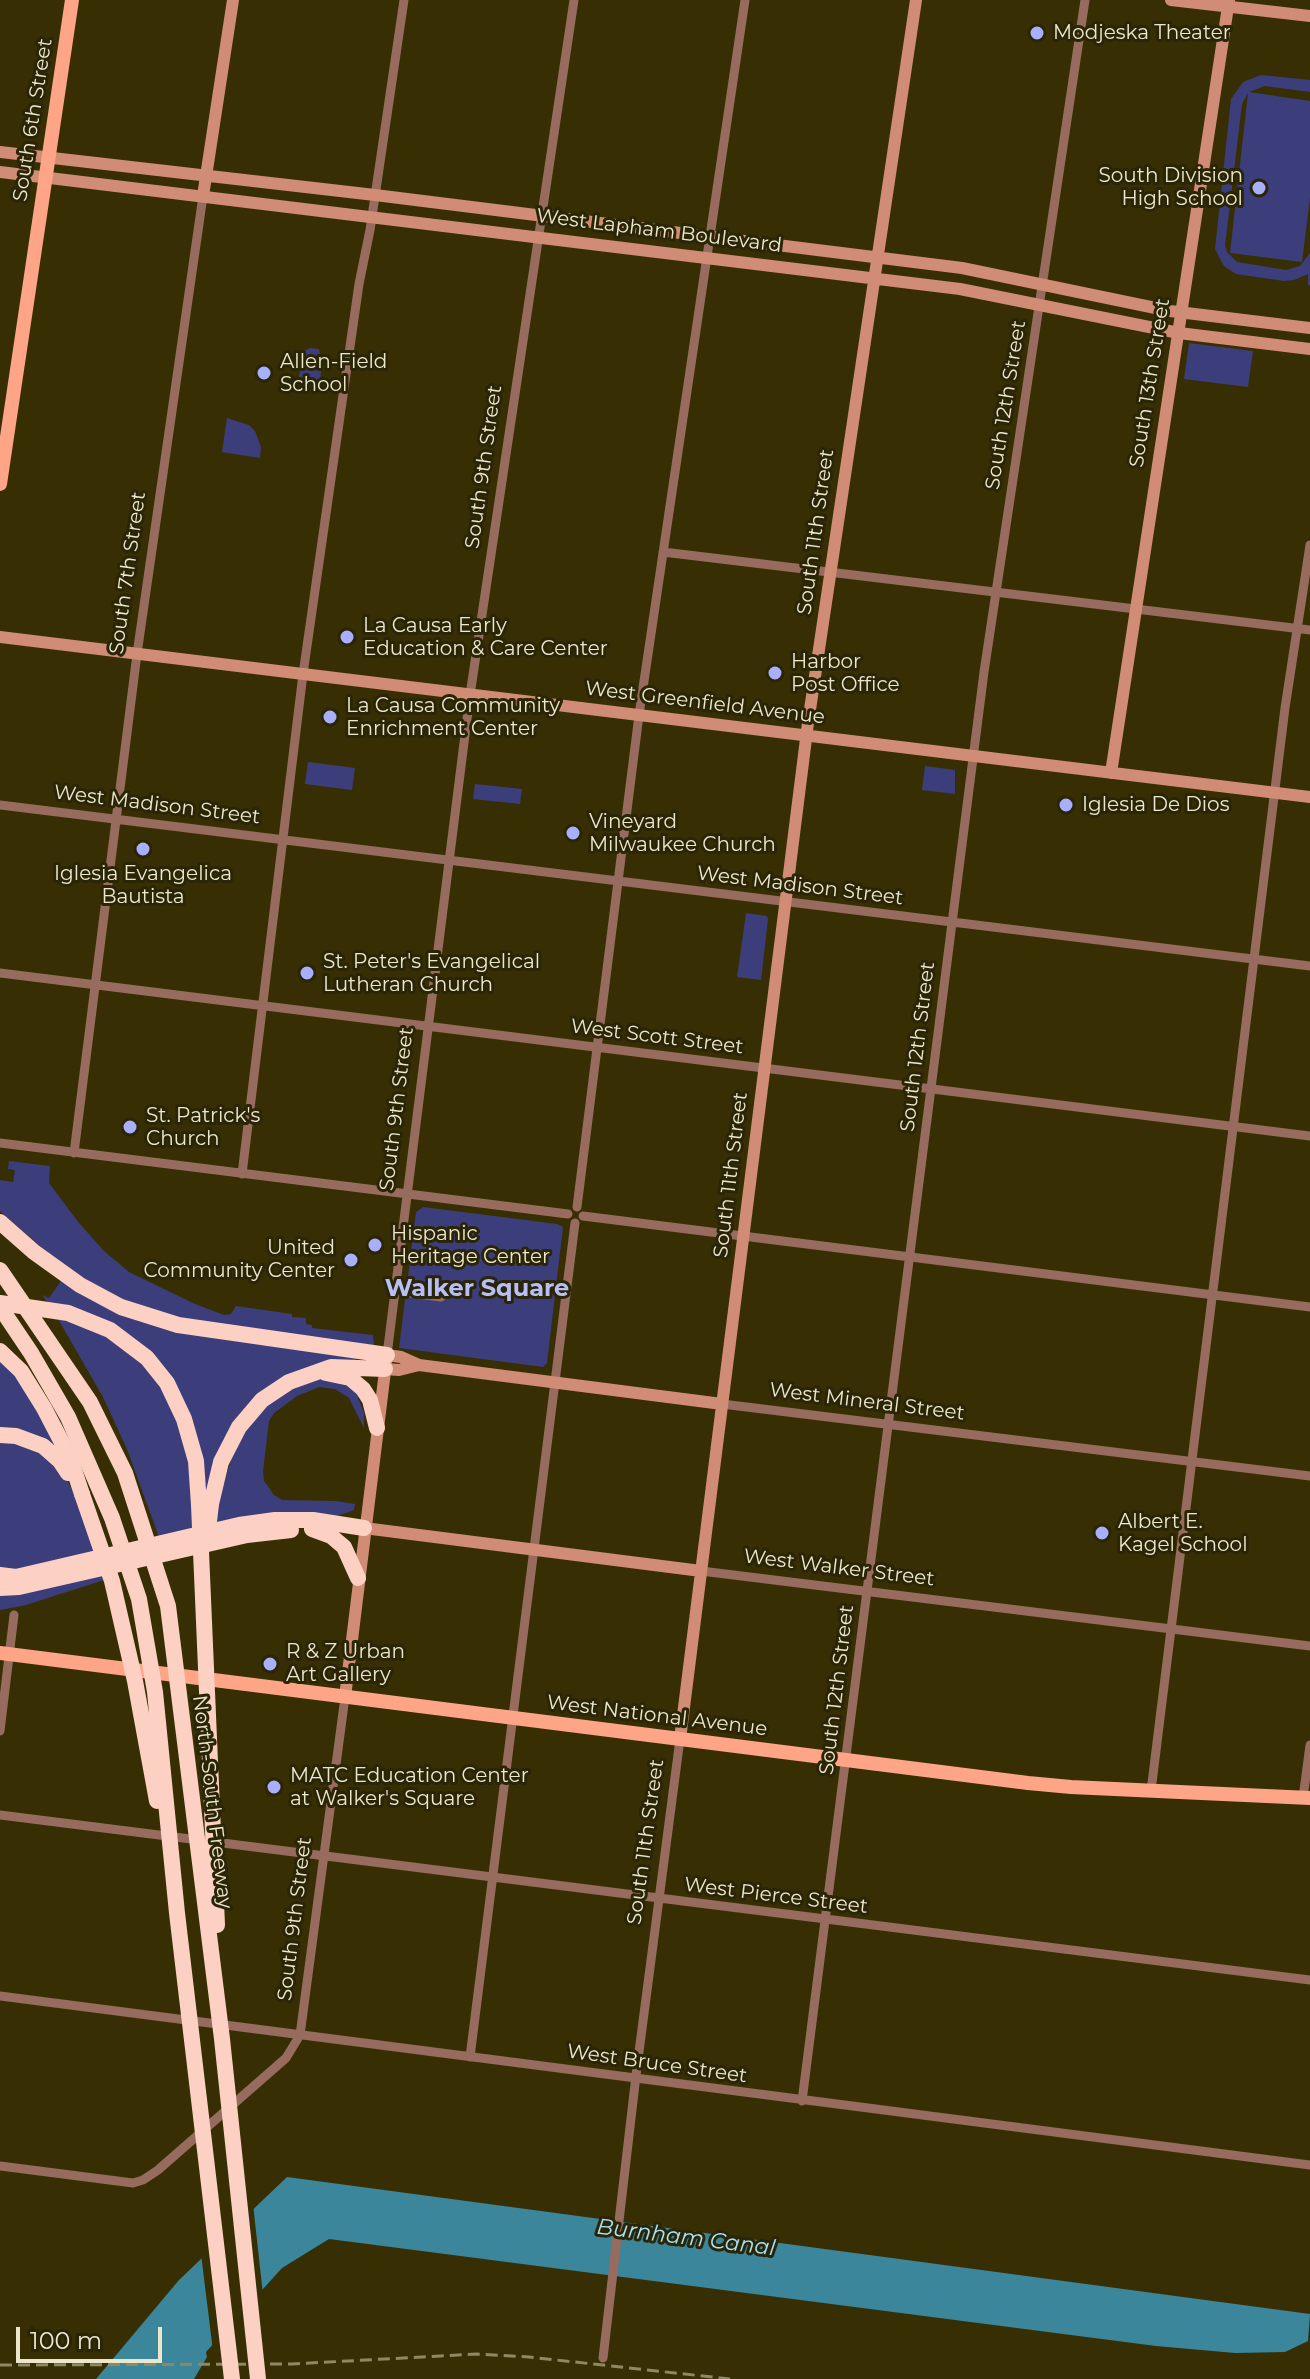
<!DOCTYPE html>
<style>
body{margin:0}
#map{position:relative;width:1310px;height:2379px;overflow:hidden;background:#372f03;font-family:Montserrat,sans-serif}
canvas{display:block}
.scale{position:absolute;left:16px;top:2327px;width:146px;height:36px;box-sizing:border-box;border:4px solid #ece7cb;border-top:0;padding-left:10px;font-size:24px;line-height:28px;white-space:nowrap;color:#ece7cb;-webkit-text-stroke:6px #2b2508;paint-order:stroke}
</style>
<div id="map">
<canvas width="1310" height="2379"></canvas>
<div class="scale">100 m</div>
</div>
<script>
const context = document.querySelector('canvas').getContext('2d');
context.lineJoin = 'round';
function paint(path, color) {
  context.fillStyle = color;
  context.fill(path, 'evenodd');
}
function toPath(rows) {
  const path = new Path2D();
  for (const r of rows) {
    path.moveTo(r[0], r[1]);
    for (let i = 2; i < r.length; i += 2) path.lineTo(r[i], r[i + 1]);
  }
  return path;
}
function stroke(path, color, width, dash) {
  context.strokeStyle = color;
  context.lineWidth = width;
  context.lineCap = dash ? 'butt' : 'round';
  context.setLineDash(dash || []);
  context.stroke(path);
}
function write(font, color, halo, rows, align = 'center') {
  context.font = font + ' Montserrat,sans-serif';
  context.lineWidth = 6;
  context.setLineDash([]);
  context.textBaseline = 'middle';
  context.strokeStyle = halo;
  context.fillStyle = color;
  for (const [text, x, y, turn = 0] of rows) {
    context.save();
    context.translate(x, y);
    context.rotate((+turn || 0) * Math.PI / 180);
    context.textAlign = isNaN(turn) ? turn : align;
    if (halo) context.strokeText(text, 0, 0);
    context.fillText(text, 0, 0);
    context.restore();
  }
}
const green = toPath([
 [1261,75,1310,80,1310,92,1265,86,1249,92,1310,101,1310,198,1302,262,1230,253,1248,93,1242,104,1225,246,1227,252,1237,262,1286,270,1300,266,1310,253,1310,285,1308,285,1308,274,1294,280,1284,281,1236,274,1224,266,1215,249,1231,99,1243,82],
 [1189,343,1253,351,1248,387,1184,379],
 [310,348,319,349,322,364,319,387,303,384,299,379,302,352],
 [227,418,249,425,255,431,261,447,260,458,222,452],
 [308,762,355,768,352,790,305,784],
 [925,766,955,770,955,794,922,790],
 [475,784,522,789,520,804,473,799],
 [746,913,767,916,768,919,761,980,737,977],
 [9,1161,50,1166,49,1183,79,1223,104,1251,129,1272,195,1304,224,1315,231,1314,236,1306,292,1314,292,1317,306,1318,306,1324,312,1325,312,1328,373,1335,374,1346,214,1327,130,1304,99,1289,43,1249,0,1211,0,1180,13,1182,15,1170,8,1169],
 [423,1207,557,1224,563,1227,547,1363,543,1367,399,1348,416,1212],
 [63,1278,127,1312,356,1357,356,1360,263,1394,207,1499,153,1357,48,1303,42,1295,49,1298],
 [58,1319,89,1327,129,1349,162,1383,187,1442,194,1532,160,1540,127,1449,103,1397],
 [0,1359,17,1376,66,1459,0,1431],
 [333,1377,360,1394,358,1398,364,1413,364,1428,349,1398,335,1389,319,1387,297,1396,274,1413,269,1421,263,1471,264,1481,274,1495,282,1500,336,1501,355,1504,354,1510,337,1516,215,1527,220,1494,232,1457,239,1440,264,1407,280,1395,308,1380],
 [10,1440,44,1452,65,1476,77,1500,97,1554,26,1570,0,1571,0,1441],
 [103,1575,104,1580,26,1605,0,1610,0,1594]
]);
const water = toPath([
 [287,2177,1310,2314,1308,2341,1285,2352,1235,2353,1156,2346,329,2239,282,2268,206,2352,207,2357,194,2379,96,2379,179,2280]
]);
const pier = toPath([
 [253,2204,263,2295,213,2351,201,2254]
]);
const street = toPath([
 [663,552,1310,630],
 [0,805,1310,966],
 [0,973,1310,1136],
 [0,1143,568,1214],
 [74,1153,137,654,203,196],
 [242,1174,303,674,359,284,370,230,404,0],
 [577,1207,639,715,745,0],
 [583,1216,1310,1307],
 [395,1291,441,1297],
 [387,1355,470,695,574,0],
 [722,1404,1310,1476],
 [701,1571,1310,1646],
 [0,1731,14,1615],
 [1151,1791,1285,708,1310,545],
 [1303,1798,1310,1745],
 [0,1815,1310,1980],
 [0,1996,1310,2165],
 [470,2057,575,1223],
 [802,2101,984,672,1085,0],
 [0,2166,133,2183,143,2180,158,2170,286,2058,300,2035,345,1697],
 [603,2358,637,2067,680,1739]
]);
const secondary = toPath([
 [1171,0,1310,16],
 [0,152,375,195,962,268,1170,311,1310,328],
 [0,172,960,289,1179,333,1310,349],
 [203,196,233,0],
 [0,637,1310,797],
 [1111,773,1229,0],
 [385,1369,399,1370,419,1365],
 [364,1528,701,1571],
 [345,1697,387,1355,401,1357,419,1365,722,1404],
 [680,1739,808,723,916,0]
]);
const primary = toPath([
 [0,484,72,0],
 [0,1653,1028,1783,1071,1787,1310,1798]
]);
const highway = toPath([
 [0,1222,34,1252,80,1285,121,1307,178,1325,387,1355],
 [0,1303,68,1313,110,1330,147,1358,167,1383,184,1419,196,1461,199,1505],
 [0,1351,21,1371,44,1408,70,1458,82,1494],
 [326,1373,350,1378,363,1389,370,1400,377,1428],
 [0,1435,16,1436,43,1446,60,1461,68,1473],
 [211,1504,221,1462,239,1427,262,1400,289,1382,331,1367,385,1369],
 [312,1529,331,1536,344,1547,358,1578],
 [0,1575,16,1577,239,1525,275,1520,313,1520,364,1528],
 [0,1588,19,1587,247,1535,291,1530]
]);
const rail = toPath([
 [0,2365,292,2364,477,2354,529,2357,730,2379]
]);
const highwayBridge = toPath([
 [0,1270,90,1402,125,1473,168,1606,222,2039,258,2379],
 [0,1307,31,1353,68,1417,112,1518,139,1599,155,1692,177,1913,232,2379],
 [82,1494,112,1581,135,1681,157,1801],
 [199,1505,217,1925],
 [208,1530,211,1504]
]);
const markers = [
 [1037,33,8,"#a8b0fc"],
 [1259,188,8,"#a8b0fc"],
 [264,373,8,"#a8b0fc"],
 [347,637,8,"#a8b0fc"],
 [775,673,8,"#a8b0fc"],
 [330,717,8,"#a8b0fc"],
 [1066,805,8,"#a8b0fc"],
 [573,833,8,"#a8b0fc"],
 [143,849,8,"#a8b0fc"],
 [307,973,8,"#a8b0fc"],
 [130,1127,8,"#a8b0fc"],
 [375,1245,8,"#a8b0fc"],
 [351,1260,8,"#a8b0fc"],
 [1102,1533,8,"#a8b0fc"],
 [270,1664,8,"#a8b0fc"],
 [274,1787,8,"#a8b0fc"]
];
const poiNames = [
 ["Modjeska Theater",1053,33],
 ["South Division",1243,176,"right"],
 ["High School",1243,199,"right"],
 ["Allen-Field",280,362],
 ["School",280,385],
 ["La Causa Early",363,626],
 ["Education & Care Center",363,649],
 ["Harbor",791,662],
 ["Post Office",791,685],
 ["La Causa Community",346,706],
 ["Enrichment Center",346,729],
 ["Iglesia De Dios",1082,805],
 ["Vineyard",589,822],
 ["Milwaukee Church",589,845],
 ["Iglesia Evangelica",143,874,"center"],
 ["Bautista",143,897,"center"],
 ["St. Peter's Evangelical",323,962],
 ["Lutheran Church",323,985],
 ["St. Patrick's",146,1116],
 ["Church",146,1139],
 ["Hispanic",391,1234],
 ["Heritage Center",391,1257],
 ["United",335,1248,"right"],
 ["Community Center",335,1271,"right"],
 ["Albert E.",1118,1522],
 ["Kagel School",1118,1545],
 ["R & Z Urban",286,1652],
 ["Art Gallery",286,1675],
 ["MATC Education Center",290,1776],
 ["at Walker's Square",290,1799]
];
const streetNames = [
 ["South 6th Street",33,120,-81],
 ["West Lapham Boulevard",659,231,7],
 ["South 13th Street",1150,383,-81],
 ["South 12th Street",1006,405,-81],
 ["South 9th Street",484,467,-82],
 ["South 11th Street",816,532,-82],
 ["South 7th Street",128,573,-82],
 ["West Greenfield Avenue",705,703,7],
 ["West Madison Street",157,805,7],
 ["West Madison Street",800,886,7],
 ["West Scott Street",657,1037,7],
 ["South 12th Street",918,1047,-83],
 ["South 9th Street",397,1109,-83],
 ["South 11th Street",731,1175,-83],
 ["West Mineral Street",867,1402,7],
 ["West Walker Street",839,1568,7],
 ["South 12th Street",837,1690,-83],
 ["West National Avenue",657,1716,7],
 ["North-South Freeway",212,1802,83],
 ["South 11th Street",646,1842,-82],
 ["West Pierce Street",776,1896,7],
 ["South 9th Street",295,1919,-83],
 ["West Bruce Street",657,2064,8]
];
const waterNames = [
 ["Burnham Canal",686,2238,7]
];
const quarterNames = [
 ["Walker Square",477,1289]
];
paint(green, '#3c3e7c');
paint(water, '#3b869b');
paint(pier, '#372f03');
stroke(street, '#976b5d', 9);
stroke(secondary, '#d18c76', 12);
stroke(primary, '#fea588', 14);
stroke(highway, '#fcd0c2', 16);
stroke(rail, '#8e8864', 3, [12, 6]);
stroke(highwayBridge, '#fcd0c2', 16);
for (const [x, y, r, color] of markers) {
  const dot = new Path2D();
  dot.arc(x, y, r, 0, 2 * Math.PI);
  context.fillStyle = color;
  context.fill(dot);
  stroke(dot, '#2b2508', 3);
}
write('20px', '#ece7cb', '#2b2508', poiNames, 'left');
write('20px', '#ece7cb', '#2b2508', streetNames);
write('italic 22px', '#a7e2f5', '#2b2508', waterNames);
write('bold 24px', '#b8bff7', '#2b2508', quarterNames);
</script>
